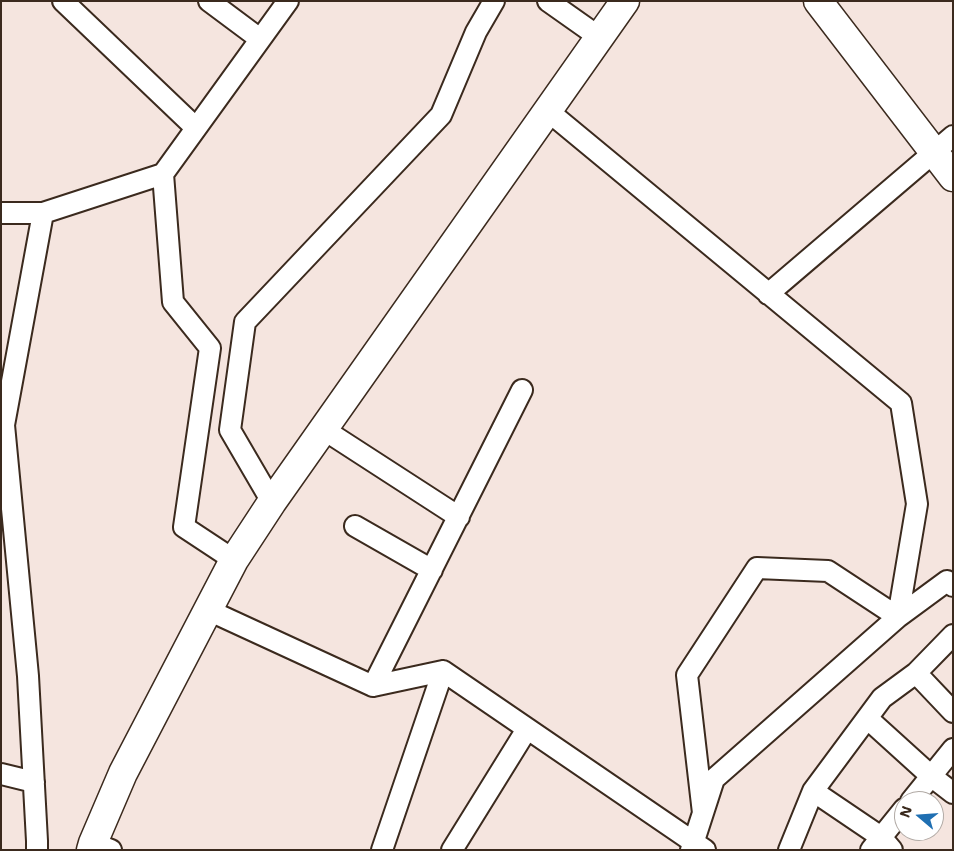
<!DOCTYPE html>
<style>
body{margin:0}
#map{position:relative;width:954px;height:851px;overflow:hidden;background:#f5e5df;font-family:"Shantell Sans",sans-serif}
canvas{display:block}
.frame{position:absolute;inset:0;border:2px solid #3b2a1e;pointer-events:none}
.north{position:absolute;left:894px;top:791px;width:50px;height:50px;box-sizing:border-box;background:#fff;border:1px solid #b1aaa5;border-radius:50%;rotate:288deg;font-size:14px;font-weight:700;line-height:20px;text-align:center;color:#3b2a1e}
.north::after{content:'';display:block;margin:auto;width:18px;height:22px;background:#1f6fb2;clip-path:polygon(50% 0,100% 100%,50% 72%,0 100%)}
</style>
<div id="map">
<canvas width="954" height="851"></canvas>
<div class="frame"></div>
<div class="north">N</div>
</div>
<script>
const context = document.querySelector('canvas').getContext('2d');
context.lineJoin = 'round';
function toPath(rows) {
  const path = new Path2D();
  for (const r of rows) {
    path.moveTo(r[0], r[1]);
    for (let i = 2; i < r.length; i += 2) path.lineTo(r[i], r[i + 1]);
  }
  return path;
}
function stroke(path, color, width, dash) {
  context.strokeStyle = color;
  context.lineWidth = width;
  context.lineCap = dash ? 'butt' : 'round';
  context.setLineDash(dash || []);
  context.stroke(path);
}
const street = toPath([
 [63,1,196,128],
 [209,1,260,39],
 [548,1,599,37],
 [548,111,901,403,917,504,898,617,828,571,757,568,687,675,703,813],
 [163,174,173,302,210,348,184,527,234,560],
 [1,213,43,213,163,174,288,1],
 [768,294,953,136],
 [323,429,459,517],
 [272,502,230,430,245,322,441,115,476,32,494,1],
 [355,526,432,570],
 [208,610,373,686,443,671,705,850],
 [916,673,953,712],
 [373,686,522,390],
 [867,718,931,776,953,793],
 [1,774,34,782],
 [813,791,881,837,892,850],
 [911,801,953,749],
 [93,843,111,850],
 [37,850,37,841,28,676,4,425,43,213],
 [382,850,443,671],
 [452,850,527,729],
 [691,850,714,779,898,617,947,581,953,586],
 [789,850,813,791,882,698,916,673,953,635],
 [871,850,904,809]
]);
const secondary = toPath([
 [818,1,953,177]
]);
const primary = toPath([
 [91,850,93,843,123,773,234,560,272,502,625,1]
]);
stroke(street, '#3b2a1e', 24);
stroke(secondary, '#3b2a1e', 31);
stroke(primary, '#3b2a1e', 31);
stroke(street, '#fff', 20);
stroke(secondary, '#fff', 28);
stroke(primary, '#fff', 28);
</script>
